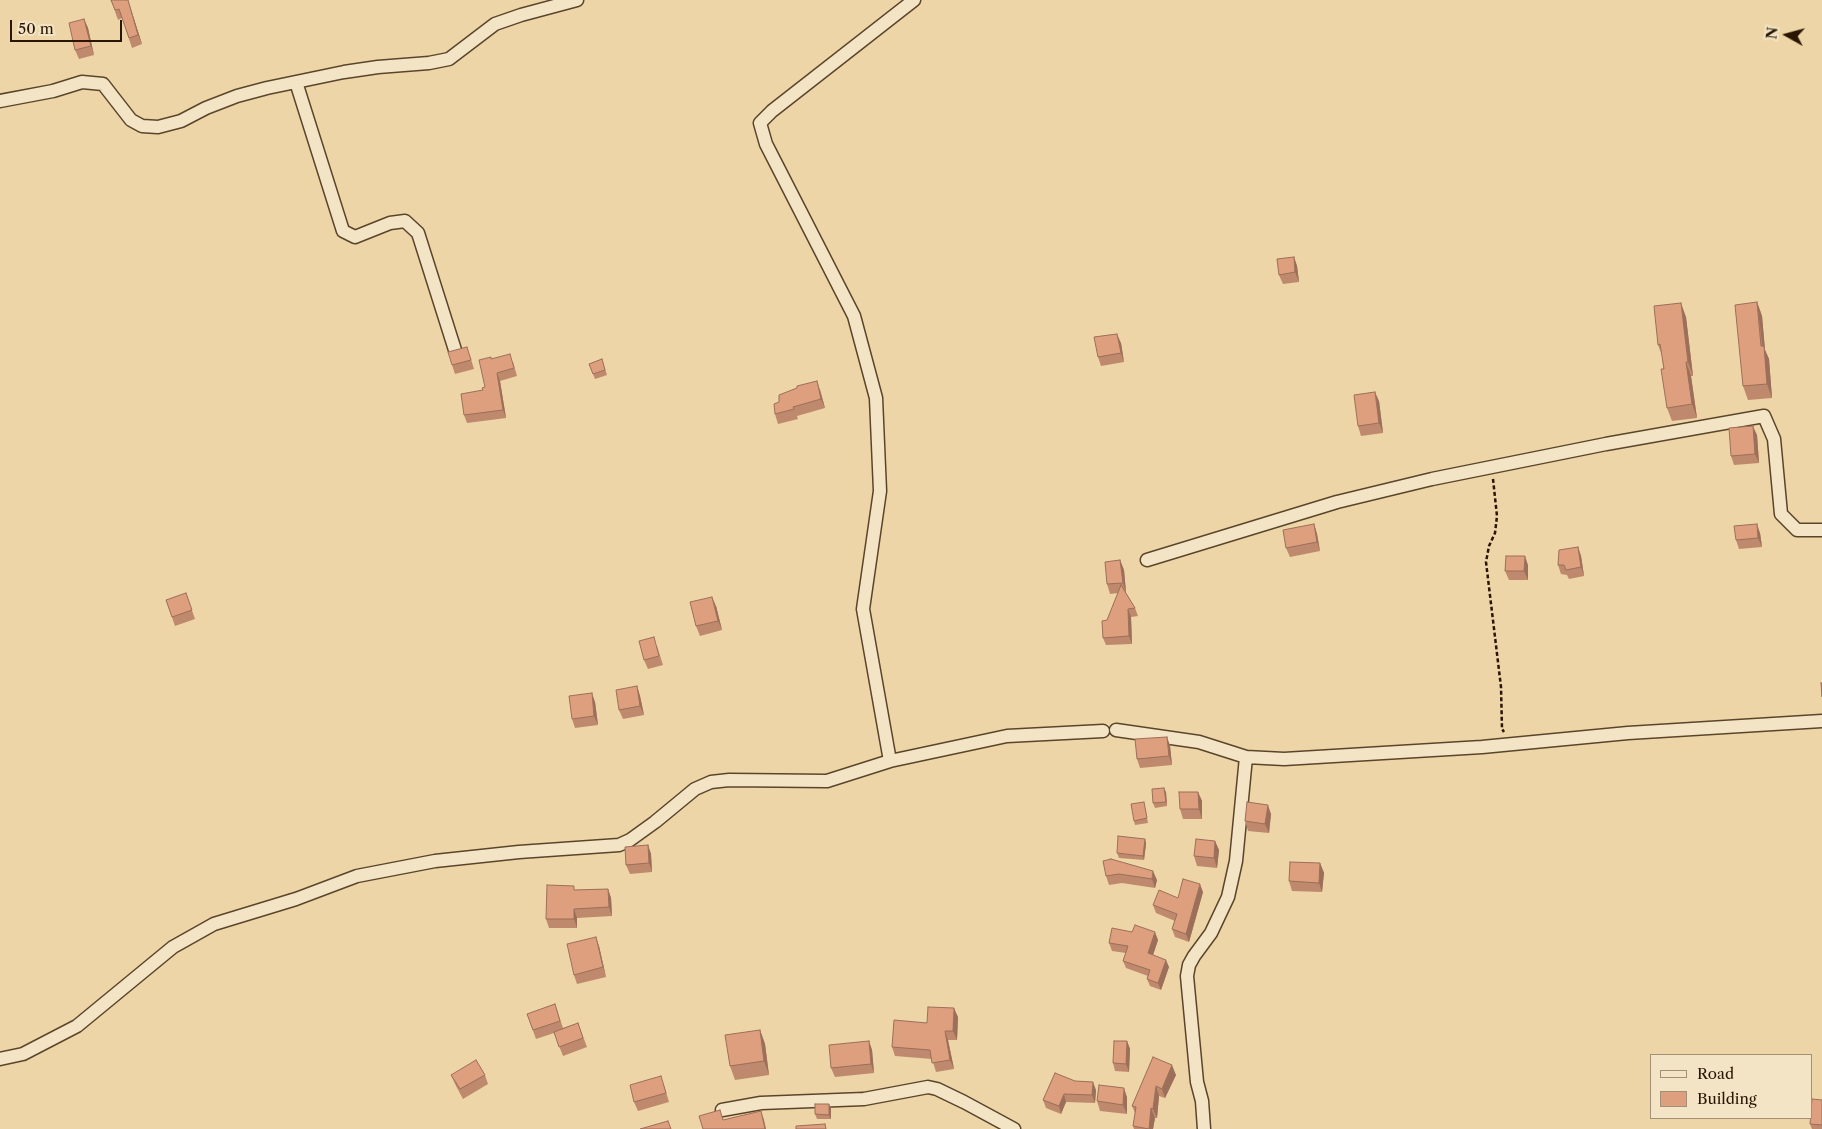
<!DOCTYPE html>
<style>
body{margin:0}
#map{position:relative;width:1822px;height:1129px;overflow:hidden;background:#edd5a7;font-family:"Libre Caslon Text",serif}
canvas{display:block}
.legend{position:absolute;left:1650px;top:1054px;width:162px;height:65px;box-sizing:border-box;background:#f3e4c6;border:1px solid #a39177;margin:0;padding:6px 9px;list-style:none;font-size:15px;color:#2a1500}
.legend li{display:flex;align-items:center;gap:10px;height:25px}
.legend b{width:25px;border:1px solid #a39177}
.north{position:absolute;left:1762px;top:10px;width:50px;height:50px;-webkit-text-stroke:4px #f3e4c6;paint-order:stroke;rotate:277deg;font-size:14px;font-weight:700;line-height:20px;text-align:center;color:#2a1500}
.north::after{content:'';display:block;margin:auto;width:18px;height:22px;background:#2a1500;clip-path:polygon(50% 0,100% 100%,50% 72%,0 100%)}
.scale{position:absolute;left:10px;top:20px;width:112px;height:22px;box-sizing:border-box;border:2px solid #2a1500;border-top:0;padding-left:6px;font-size:15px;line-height:18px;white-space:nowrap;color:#2a1500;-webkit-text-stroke:4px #f3e4c6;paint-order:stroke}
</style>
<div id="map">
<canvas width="1822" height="1129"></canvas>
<ul class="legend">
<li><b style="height:6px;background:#f3e4c6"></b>Road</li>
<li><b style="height:14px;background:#de9f7f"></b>Building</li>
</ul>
<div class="north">N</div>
<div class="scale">50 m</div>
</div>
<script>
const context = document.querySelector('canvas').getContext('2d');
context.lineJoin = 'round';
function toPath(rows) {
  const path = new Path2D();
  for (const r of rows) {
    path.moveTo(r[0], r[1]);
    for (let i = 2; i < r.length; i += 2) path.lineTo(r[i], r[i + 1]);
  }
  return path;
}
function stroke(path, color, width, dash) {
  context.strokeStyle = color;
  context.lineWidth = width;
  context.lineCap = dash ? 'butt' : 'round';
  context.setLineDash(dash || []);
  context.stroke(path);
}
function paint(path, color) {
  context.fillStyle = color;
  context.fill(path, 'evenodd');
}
const path = toPath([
 [1493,479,1497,516,1495,533,1489,546,1486,562,1501,687,1502,729,1504,732]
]);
const street = toPath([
 [296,82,343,231,355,237,390,223,405,221,418,233,455,350],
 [0,101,53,91,82,82,103,84,131,120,142,126,158,127,181,121,206,108,237,96,267,88,344,72,378,67,429,63,449,59,495,24,521,15,577,0],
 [1147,560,1337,502,1432,479,1606,444,1764,416,1774,439,1781,514,1797,530,1822,530],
 [1116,730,1199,742,1246,757,1284,759,1482,747,1628,733,1822,721],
 [890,761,863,609,880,491,876,398,854,316,766,144,760,123,772,111,914,0],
 [0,1059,23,1054,77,1026,173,947,214,924,296,899,357,876,435,861,519,852,619,845,630,840,655,822,695,789,711,782,729,780,827,781,890,761,1007,736,1103,731],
 [722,1110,761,1103,864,1099,928,1087,937,1089,964,1102,1014,1129],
 [1204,1129,1202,1101,1197,1082,1187,976,1189,965,1194,956,1211,933,1228,897,1236,861,1246,757]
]);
const wall = toPath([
 [111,0,128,0,142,44,132,48,122,18,118,20],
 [84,19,88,28,94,55,79,59,75,50],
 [1294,257,1297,266,1299,282,1283,284,1279,275],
 [1757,302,1762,316,1765,350,1769,359,1772,398,1748,400,1743,386],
 [1686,317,1693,376,1691,376,1697,418,1672,421,1667,408,1662,355,1658,345],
 [1121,343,1124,362,1101,366,1098,357],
 [470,356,474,369,455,374,452,365],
 [491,359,513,362,517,376,500,381,506,418,467,423,464,415,485,387],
 [602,359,607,375,595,379,589,364],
 [820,390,825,408,797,416,798,419,778,424,775,414],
 [1379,401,1383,433,1361,436,1358,426],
 [1757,435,1759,463,1734,465,1731,456],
 [1314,524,1317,534,1320,551,1290,557,1286,548],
 [1760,533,1762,547,1739,549,1736,540],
 [1578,547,1581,556,1584,576,1569,579,1567,575,1561,574,1558,565],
 [1120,560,1124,570,1126,592,1125,592,1135,608,1138,616,1131,617,1132,644,1106,645,1103,638,1107,620,1118,593,1110,594,1107,584],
 [1528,565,1528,580,1509,580,1505,571],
 [186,593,195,619,175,626,166,600],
 [716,606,722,630,700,636,696,626],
 [657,646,663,665,648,669,644,660],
 [637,686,640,696,644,715,623,719,619,710],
 [595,702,598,725,575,728,572,719],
 [1167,737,1170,746,1172,765,1140,768,1137,759],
 [1166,792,1167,806,1155,808,1153,803],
 [1198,792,1202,801,1202,819,1183,819,1180,809],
 [1145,807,1148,823,1135,825,1134,821],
 [1271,814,1269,833,1248,831,1245,821],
 [1145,839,1146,844,1144,860,1119,858,1117,853],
 [1215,841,1219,850,1217,868,1197,866,1194,856],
 [648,845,651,854,652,872,630,874,626,865],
 [1111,859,1157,880,1155,888,1122,883,1109,885,1106,876],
 [1320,863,1324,873,1322,892,1292,891,1289,881],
 [608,889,611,898,612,916,577,918,577,928,549,928,546,919,576,890],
 [1203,892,1189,942,1175,937,1172,929,1175,921,1156,913,1153,905],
 [1158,940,1153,955,1169,967,1161,990,1150,986,1147,979,1148,976,1126,968,1123,961,1126,953,1112,951,1109,943],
 [599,946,606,977,577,984,574,975],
 [555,1004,563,1028,578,1023,587,1047,563,1056,554,1033,536,1039,527,1014],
 [958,1017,957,1040,948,1040,954,1069,936,1072,932,1059,895,1056,892,1047,927,1023],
 [760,1030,765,1044,769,1075,735,1080,730,1066],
 [869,1041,872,1050,874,1073,835,1077,831,1068],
 [1127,1041,1130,1049,1129,1072,1115,1071,1113,1063],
 [1153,1057,1176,1075,1165,1098,1159,1096,1157,1118,1155,1118,1153,1129,1134,1129,1133,1126,1135,1113,1132,1106],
 [1055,1073,1096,1090,1095,1103,1066,1102,1061,1114,1046,1108,1043,1100],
 [451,1075,485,1075,488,1084,463,1099,455,1084],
 [664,1085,669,1102,638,1111,634,1102],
 [1127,1097,1127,1114,1100,1111,1097,1101],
 [1822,1100,1822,1129,1812,1129,1810,1124],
 [831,1108,831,1119,817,1119,815,1114]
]);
const shadedWall = toPath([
 [128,0,142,44,138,35],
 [84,19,88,28,94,55,91,46],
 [1294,257,1297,266,1299,282,1295,272],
 [1757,302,1762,316,1765,350,1769,359,1772,398,1767,384],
 [1681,303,1686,317,1693,376,1688,362],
 [1117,334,1121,343,1124,362,1121,353],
 [1686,362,1691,376,1697,418,1692,404],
 [497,373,500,381,506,418,503,410],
 [817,381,820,390,825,408,821,399],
 [1375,392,1379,401,1383,433,1379,423],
 [1753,426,1757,435,1759,463,1755,454],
 [1314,524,1317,534,1320,551,1317,542],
 [1757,524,1760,533,1762,547,1758,538],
 [1578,547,1581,556,1584,576,1581,567],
 [1525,556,1528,565,1528,580,1524,571],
 [1120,560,1124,570,1126,592,1123,583],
 [712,597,716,606,722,630,718,621],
 [1128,609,1131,617,1132,644,1129,636],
 [637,686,640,696,644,715,640,706],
 [592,693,595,702,598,725,594,716],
 [1167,737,1170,746,1172,765,1169,756],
 [1164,788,1166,792,1167,806,1166,802],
 [1198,792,1202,801,1202,819,1199,809],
 [1268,805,1271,814,1269,833,1265,824],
 [1145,839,1146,844,1144,860,1143,856],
 [1215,841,1219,850,1217,868,1214,858],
 [648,845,651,854,652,872,649,863],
 [1320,863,1324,873,1322,892,1319,883],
 [1153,871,1157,880,1155,888,1152,879],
 [1200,884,1203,892,1189,942,1186,934],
 [608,889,611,898,612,916,609,907],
 [574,909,577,918,577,928,574,919],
 [1155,932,1158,940,1151,961,1148,953],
 [596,937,599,946,606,977,603,967],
 [1166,960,1169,967,1161,990,1158,983],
 [954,1008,958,1017,957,1040,953,1031],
 [760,1030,765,1044,769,1075,764,1061],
 [945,1031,948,1040,954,1069,950,1060],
 [869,1041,872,1050,874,1073,871,1064],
 [1127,1041,1130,1049,1129,1072,1126,1064],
 [1172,1065,1176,1075,1165,1098,1162,1089],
 [1093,1082,1096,1090,1095,1103,1092,1095],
 [1156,1086,1159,1096,1157,1118,1153,1109],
 [1124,1088,1127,1097,1127,1114,1123,1105],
 [1064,1094,1066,1102,1061,1114,1059,1106],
 [829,1104,831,1108,831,1119,829,1115],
 [1151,1108,1155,1118,1153,1129,1149,1129],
 [761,1111,764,1120,766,1129,765,1129]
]);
const building = toPath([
 [111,0,128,0,138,35,129,38,119,9,115,10,111,0],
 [84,19,91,46,75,50,69,23,84,19],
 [1294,257,1295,272,1279,275,1277,259,1294,257],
 [1757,302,1761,346,1764,346,1767,384,1743,386,1735,305,1757,302],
 [1681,303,1688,362,1686,362,1692,404,1667,408,1661,369,1664,369,1660,344,1658,345,1654,306,1681,303],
 [1117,334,1121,353,1098,357,1094,337,1117,334],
 [467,347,471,360,452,365,448,352,467,347],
 [510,354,514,368,497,373,503,410,464,415,461,394,483,390,482,388,485,387,479,360,491,357,491,359,510,354],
 [602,359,605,370,593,374,589,364,602,359],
 [817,381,821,399,793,407,794,409,775,414,774,404,779,402,779,395,797,388,797,386,817,381],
 [1375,392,1379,423,1358,426,1354,395,1375,392],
 [1753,426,1755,454,1731,456,1729,428,1753,426],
 [1314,524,1317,542,1286,548,1283,530,1314,524],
 [1757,524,1758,538,1736,540,1734,526,1757,524],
 [1578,547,1581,567,1566,570,1564,565,1558,565,1559,550,1578,547],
 [1506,556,1525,556,1524,571,1505,571,1506,556],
 [1120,560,1123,583,1107,584,1105,562,1120,560],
 [1121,585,1135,608,1128,609,1129,636,1103,638,1102,621,1107,620,1121,585],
 [186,593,192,610,172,617,166,600,186,593],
 [712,597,718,621,696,626,690,602,712,597],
 [654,637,659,656,644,660,639,641,654,637],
 [1821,683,1822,683,1822,697,1821,683],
 [637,686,640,706,619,710,616,690,637,686],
 [592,693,594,716,572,719,569,696,592,693],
 [1167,737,1169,756,1137,759,1135,739,1167,737],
 [1164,788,1166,802,1153,803,1152,789,1164,788],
 [1179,792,1198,792,1199,809,1180,809,1179,792],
 [1144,802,1147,818,1134,821,1131,804,1144,802],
 [1247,802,1268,805,1265,824,1245,821,1247,802],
 [1118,836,1145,839,1143,856,1117,853,1118,836],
 [1196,839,1215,841,1214,858,1194,856,1196,839],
 [648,845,649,863,626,865,625,847,648,845],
 [1111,859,1153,871,1152,879,1119,874,1106,876,1103,861,1111,859],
 [1290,862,1320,863,1319,883,1289,881,1290,862],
 [1183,879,1200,884,1186,934,1172,929,1177,914,1153,905,1159,890,1178,898,1183,879],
 [547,885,574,886,574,890,608,889,609,907,574,909,574,919,546,919,547,885],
 [1135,925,1155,932,1148,953,1166,960,1158,983,1147,979,1150,970,1123,961,1128,946,1109,943,1112,928,1132,932,1135,925],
 [596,937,603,967,574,975,567,944,596,937],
 [555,1004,560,1021,533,1030,527,1014,555,1004],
 [928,1007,954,1008,953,1031,945,1031,950,1060,932,1063,930,1050,892,1047,894,1020,927,1023,928,1007],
 [578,1023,583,1038,559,1047,554,1032,578,1023],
 [760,1030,764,1061,730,1066,725,1035,760,1030],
 [869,1041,871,1064,831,1068,829,1045,869,1041],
 [1114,1041,1127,1041,1126,1064,1113,1063,1114,1041],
 [1153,1057,1172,1065,1162,1089,1156,1086,1153,1109,1151,1108,1149,1129,1133,1126,1136,1107,1132,1106,1153,1057],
 [476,1060,485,1075,460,1089,451,1075,476,1060],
 [1055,1073,1075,1081,1093,1082,1092,1095,1064,1094,1059,1106,1043,1100,1055,1073],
 [661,1076,666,1093,634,1102,630,1085,661,1076],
 [1099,1085,1124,1088,1123,1105,1097,1101,1099,1085],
 [1812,1099,1822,1100,1822,1125,1810,1124,1812,1099],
 [815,1104,829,1104,829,1115,815,1114,815,1104],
 [720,1110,723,1120,761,1111,765,1129,703,1129,699,1116,720,1110],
 [668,1121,671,1129,640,1129,668,1121],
 [825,1124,826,1129,796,1129,796,1126,825,1124]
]);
stroke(street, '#5b452a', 15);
stroke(path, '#2a1500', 2.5, [4, 2.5]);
stroke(street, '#f3e4c6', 12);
paint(wall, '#bf896d');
paint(shadedWall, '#9b6f59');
paint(building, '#de9f7f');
stroke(building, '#9b6f59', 1);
</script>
